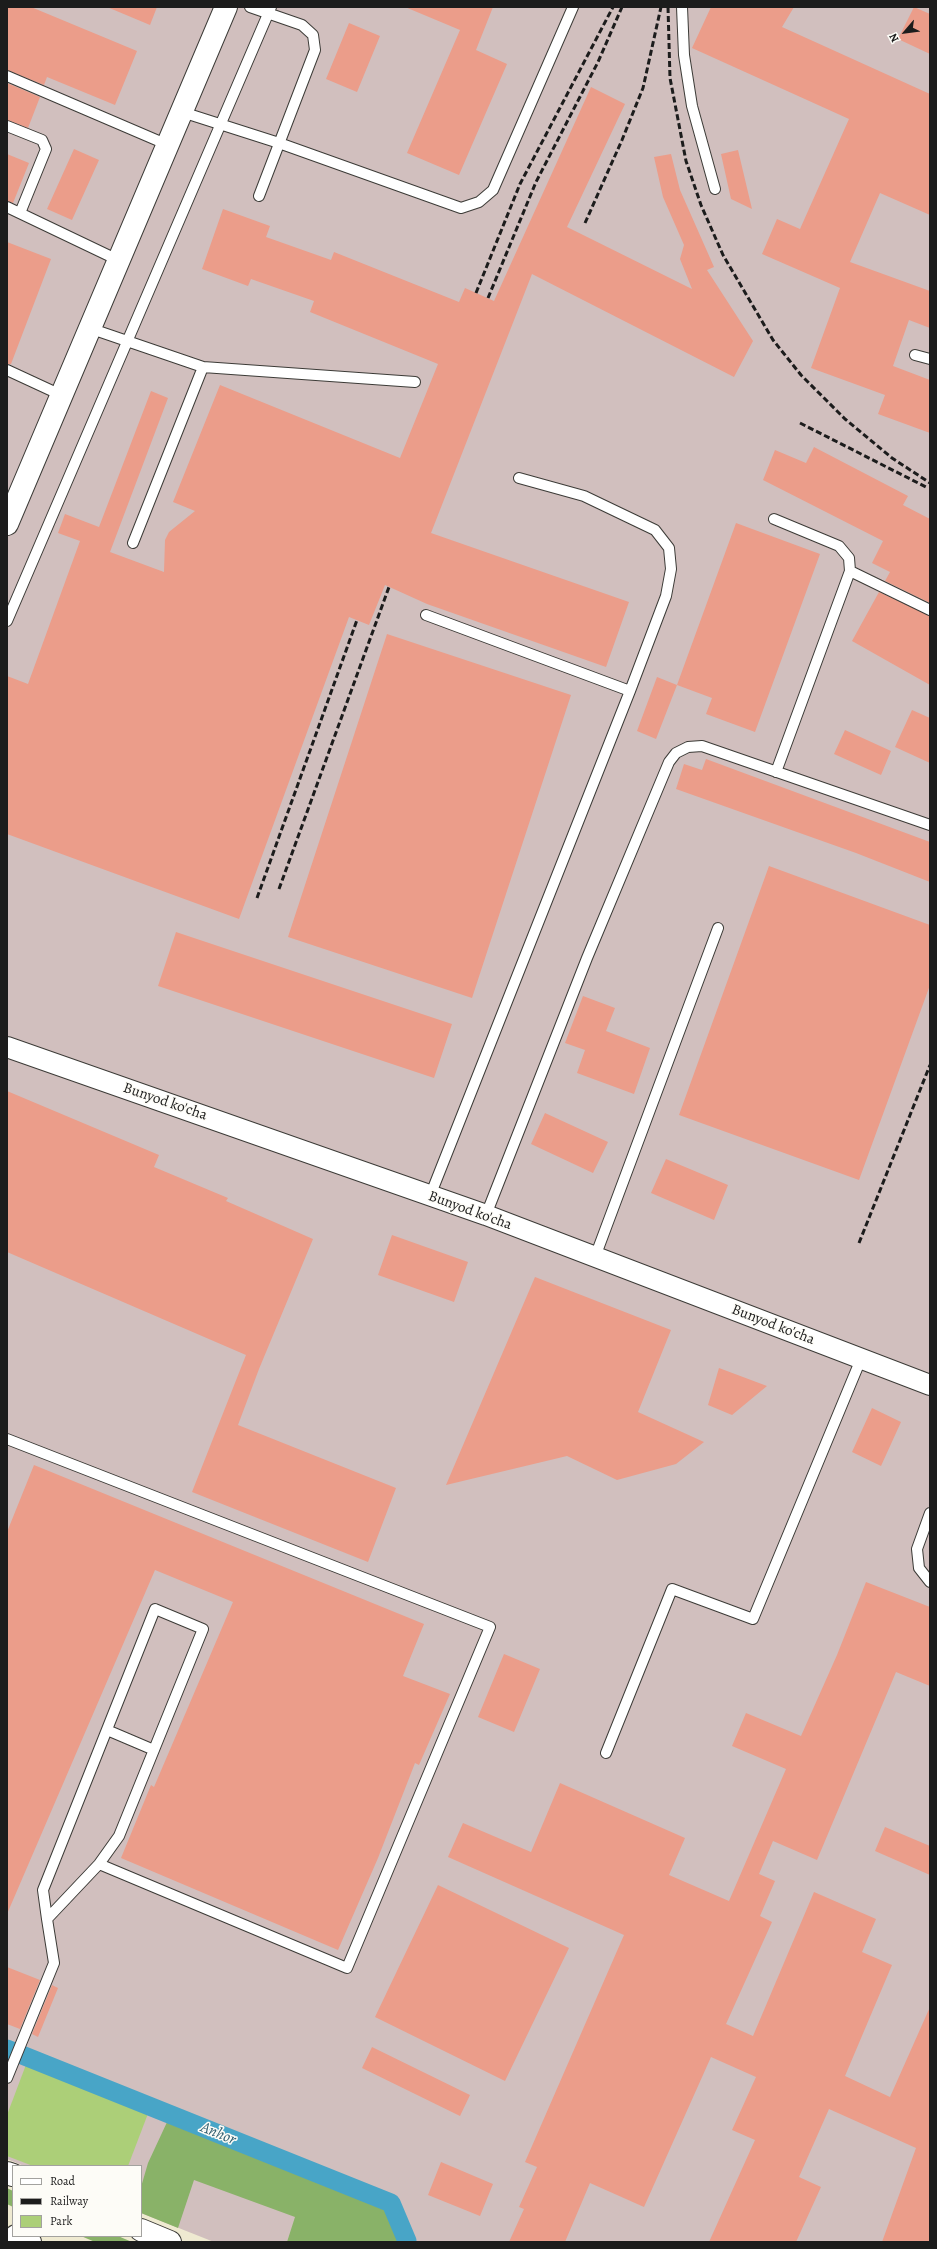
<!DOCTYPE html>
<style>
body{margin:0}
#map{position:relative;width:937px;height:2249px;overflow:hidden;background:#efead1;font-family:Alegreya,serif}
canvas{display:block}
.frame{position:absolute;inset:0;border:8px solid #1c1c1c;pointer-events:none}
.legend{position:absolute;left:12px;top:2165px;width:130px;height:72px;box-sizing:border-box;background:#fdfcf7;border:1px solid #a3a29f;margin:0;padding:5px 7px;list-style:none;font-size:12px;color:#1c1c1c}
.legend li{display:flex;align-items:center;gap:8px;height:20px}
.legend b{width:20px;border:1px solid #a3a29f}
.north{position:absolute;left:885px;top:12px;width:40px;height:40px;-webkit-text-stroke:3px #fdfcf7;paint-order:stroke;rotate:242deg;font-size:11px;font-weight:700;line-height:16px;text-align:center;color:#1c1c1c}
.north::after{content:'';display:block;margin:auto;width:14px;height:18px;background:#1c1c1c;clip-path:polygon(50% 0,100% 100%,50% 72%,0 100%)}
</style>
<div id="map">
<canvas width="937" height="2249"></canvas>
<div class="frame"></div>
<ul class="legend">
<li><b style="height:5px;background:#fff"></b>Road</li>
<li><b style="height:5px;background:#1c1c1c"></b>Railway</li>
<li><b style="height:11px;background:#accf78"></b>Park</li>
</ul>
<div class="north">N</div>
</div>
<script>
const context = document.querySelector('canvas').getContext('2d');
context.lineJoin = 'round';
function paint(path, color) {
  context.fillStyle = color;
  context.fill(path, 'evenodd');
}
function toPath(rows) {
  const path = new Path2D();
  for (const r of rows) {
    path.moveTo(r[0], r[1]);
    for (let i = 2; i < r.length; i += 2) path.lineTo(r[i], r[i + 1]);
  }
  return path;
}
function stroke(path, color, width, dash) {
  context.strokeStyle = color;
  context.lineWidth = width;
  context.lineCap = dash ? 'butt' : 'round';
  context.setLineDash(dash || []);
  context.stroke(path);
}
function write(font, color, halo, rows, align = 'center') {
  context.font = font + ' Alegreya,serif';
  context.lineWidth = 3;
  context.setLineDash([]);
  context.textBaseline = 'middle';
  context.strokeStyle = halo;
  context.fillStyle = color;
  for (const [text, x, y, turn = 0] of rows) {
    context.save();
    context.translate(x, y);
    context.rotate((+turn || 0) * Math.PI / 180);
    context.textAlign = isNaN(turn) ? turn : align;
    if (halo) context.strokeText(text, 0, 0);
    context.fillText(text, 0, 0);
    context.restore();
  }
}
const industrial = toPath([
 [7,7,930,7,930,2242,214,2242,141,2213,141,2166,24,2166,7,2159]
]);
const green = toPath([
 [27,2062,149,2111,128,2166,33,2166,7,2156,7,2115]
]);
const forest = toPath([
 [168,2120,385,2210,401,2242,287,2242,295,2217,194,2180,178,2228,141,2213,141,2187,148,2163],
 [7,2188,13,2191,13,2207,7,2204],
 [81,2236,118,2236,132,2242,95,2242]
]);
const canal = toPath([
 [7,2049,391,2203,407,2241]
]);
const building = toPath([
 [7,7,31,7,137,51,115,105,47,77,44,85,7,70],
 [107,7,157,7,150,25],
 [405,7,493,7,476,50,507,64,459,175,407,153,460,30],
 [711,7,794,7,782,27,930,94,930,215,880,193,850,262,930,291,930,328,909,320,893,366,930,380,930,433,878,414,885,395,811,368,840,288,762,254,777,219,800,229,849,119,692,48],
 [914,7,930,14,930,54,898,39],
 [349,23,380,36,357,92,326,79],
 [7,83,40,97,28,128,7,120],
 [591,87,625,104,567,227,692,289,680,259,684,245,663,197,654,157,671,154,680,190,714,267,707,270,753,341,734,377,532,274,431,533,629,602,606,667,427,604,385,585,369,625,349,617,239,919,7,834,7,676,28,684,80,541,58,533,65,514,99,527,151,391,168,398,110,552,164,572,165,540,169,532,195,511,173,502,220,385,400,458,438,364,310,312,314,301,251,279,248,286,202,269,223,209,270,226,266,237,331,260,334,252,459,302,465,288,494,301],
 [74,149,99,160,72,220,47,209],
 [738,150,752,209,731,199,721,154],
 [7,154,29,163,13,203,7,201],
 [7,242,51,259,11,364,7,364],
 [814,447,908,496,903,505,930,519,930,603,885,581,890,572,872,563,883,541,763,480,775,450,806,463],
 [736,523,820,554,755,732,706,714,712,698,677,685],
 [879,592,930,616,930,685,852,641],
 [387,634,571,695,472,998,288,937],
 [657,677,677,685,656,739,637,731],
 [912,710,930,718,930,763,895,747],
 [845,730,891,751,881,775,834,754],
 [706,759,930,842,930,882,856,853,676,789,684,764,702,770],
 [769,866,930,925,930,985,859,1180,679,1115],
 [176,932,452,1024,434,1078,158,986],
 [583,996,615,1008,606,1031,650,1048,634,1094,577,1073,585,1050,565,1043],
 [7,1091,159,1155,154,1167,228,1198,226,1201,313,1239,259,1369,238,1425,396,1488,368,1562,192,1492,246,1355,7,1252],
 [545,1113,608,1142,593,1173,531,1144],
 [666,1159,728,1185,714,1220,651,1193],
 [392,1235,468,1262,454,1302,378,1275],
 [535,1277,671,1330,638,1412,704,1442,676,1464,617,1480,567,1456,446,1485],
 [719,1368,767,1386,732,1415,708,1405],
 [872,1408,901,1422,881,1466,852,1452],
 [34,1465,424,1624,403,1676,450,1694,419,1765,415,1763,378,1858,338,1950,121,1858,151,1785,154,1787,233,1602,155,1570,7,1914,7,1532],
 [866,1582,930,1607,930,1686,896,1672,817,1860,773,1841,759,1874,775,1881,760,1916,772,1922,726,2024,753,2036,814,1892,876,1919,862,1952,892,1965,845,2076,890,2097,930,2007,930,2242,882,2242,916,2148,829,2109,799,2177,821,2187,796,2242,709,2242,755,2140,732,2130,756,2077,711,2057,644,2207,590,2183,565,2242,509,2242,524,2209,519,2207,537,2167,525,2162,624,1935,448,1857,463,1823,531,1852,560,1783,685,1838,669,1875,729,1901,786,1769,732,1746,746,1713,801,1736,837,1655],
 [504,1654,540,1669,514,1732,478,1717],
 [885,1827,930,1846,930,1875,875,1851],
 [438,1885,569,1948,505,2081,375,2017],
 [7,1967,40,1980,20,2029,7,2024],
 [52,1985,58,1988,38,2037,32,2034],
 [372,2047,470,2095,460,2116,362,2068],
 [441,2162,493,2184,480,2216,428,2195]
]);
const lane = toPath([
 [250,7,302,25,313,35,315,50,259,196],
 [682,7,684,55,692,106,715,189],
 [7,76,168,145],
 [182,112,279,143,461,208,479,202,493,190,573,7],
 [7,126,42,140,46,149,20,213],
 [7,207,118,260],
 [89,328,203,367,133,543],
 [915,355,930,359],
 [203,367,415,382],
 [7,370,61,395],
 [774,519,839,546,849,558,850,571,776,772],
 [850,571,930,610],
 [426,615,630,691],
 [7,621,271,7],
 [430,1196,630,691,666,596,671,569,669,548,655,530,584,496,519,478],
 [486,1215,587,958,669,762,676,753,688,747,702,746,930,825],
 [595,1257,718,928],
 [7,1439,490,1627,347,1968,99,1864],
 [930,1513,917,1549,919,1568,930,1582],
 [107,1730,154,1750],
 [606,1753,672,1589,753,1619,861,1359],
 [7,2078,54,1963,47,1919,43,1890,155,1609,203,1629,119,1836,99,1864,47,1919]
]);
const street = toPath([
 [7,1047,486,1215,930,1385]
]);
const secondary = toPath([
 [7,524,226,7],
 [7,2173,13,2175],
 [141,2230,170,2242]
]);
const primary = toPath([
 [16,2236,30,2242]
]);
const rail = toPath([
 [668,7,670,78,686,161,701,205,723,255,773,340,801,375,845,419,892,458,930,483],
 [585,223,622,140,643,88,661,7],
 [476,293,520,184,613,7],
 [488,298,536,182,598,62,622,7],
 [800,423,926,487],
 [279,889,389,587],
 [257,898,357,620],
 [859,1243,930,1065]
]);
const streetNames = [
 ["Bunyod ko'cha",165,1102,19],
 ["Bunyod ko'cha",470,1211,20],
 ["Bunyod ko'cha",773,1325,21]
];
const waterNames = [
 ["Anhor",218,2134,22]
];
paint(industrial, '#d1bfbe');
paint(green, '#accf78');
paint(forest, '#89b268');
stroke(canal, '#48a5c7', 19);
paint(building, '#eb9d8a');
stroke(lane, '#3c3b37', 12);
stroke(street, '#3c3b37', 22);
stroke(secondary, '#3c3b37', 24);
stroke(primary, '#3c3b37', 24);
stroke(lane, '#fff', 10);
stroke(street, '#fff', 20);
stroke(secondary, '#fff', 22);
stroke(primary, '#fff', 22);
stroke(rail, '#1c1c1c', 3, [6, 3]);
write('15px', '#1c1c1c', '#fdfcf7', streetNames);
write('italic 16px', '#326072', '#fdfcf7', waterNames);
</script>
